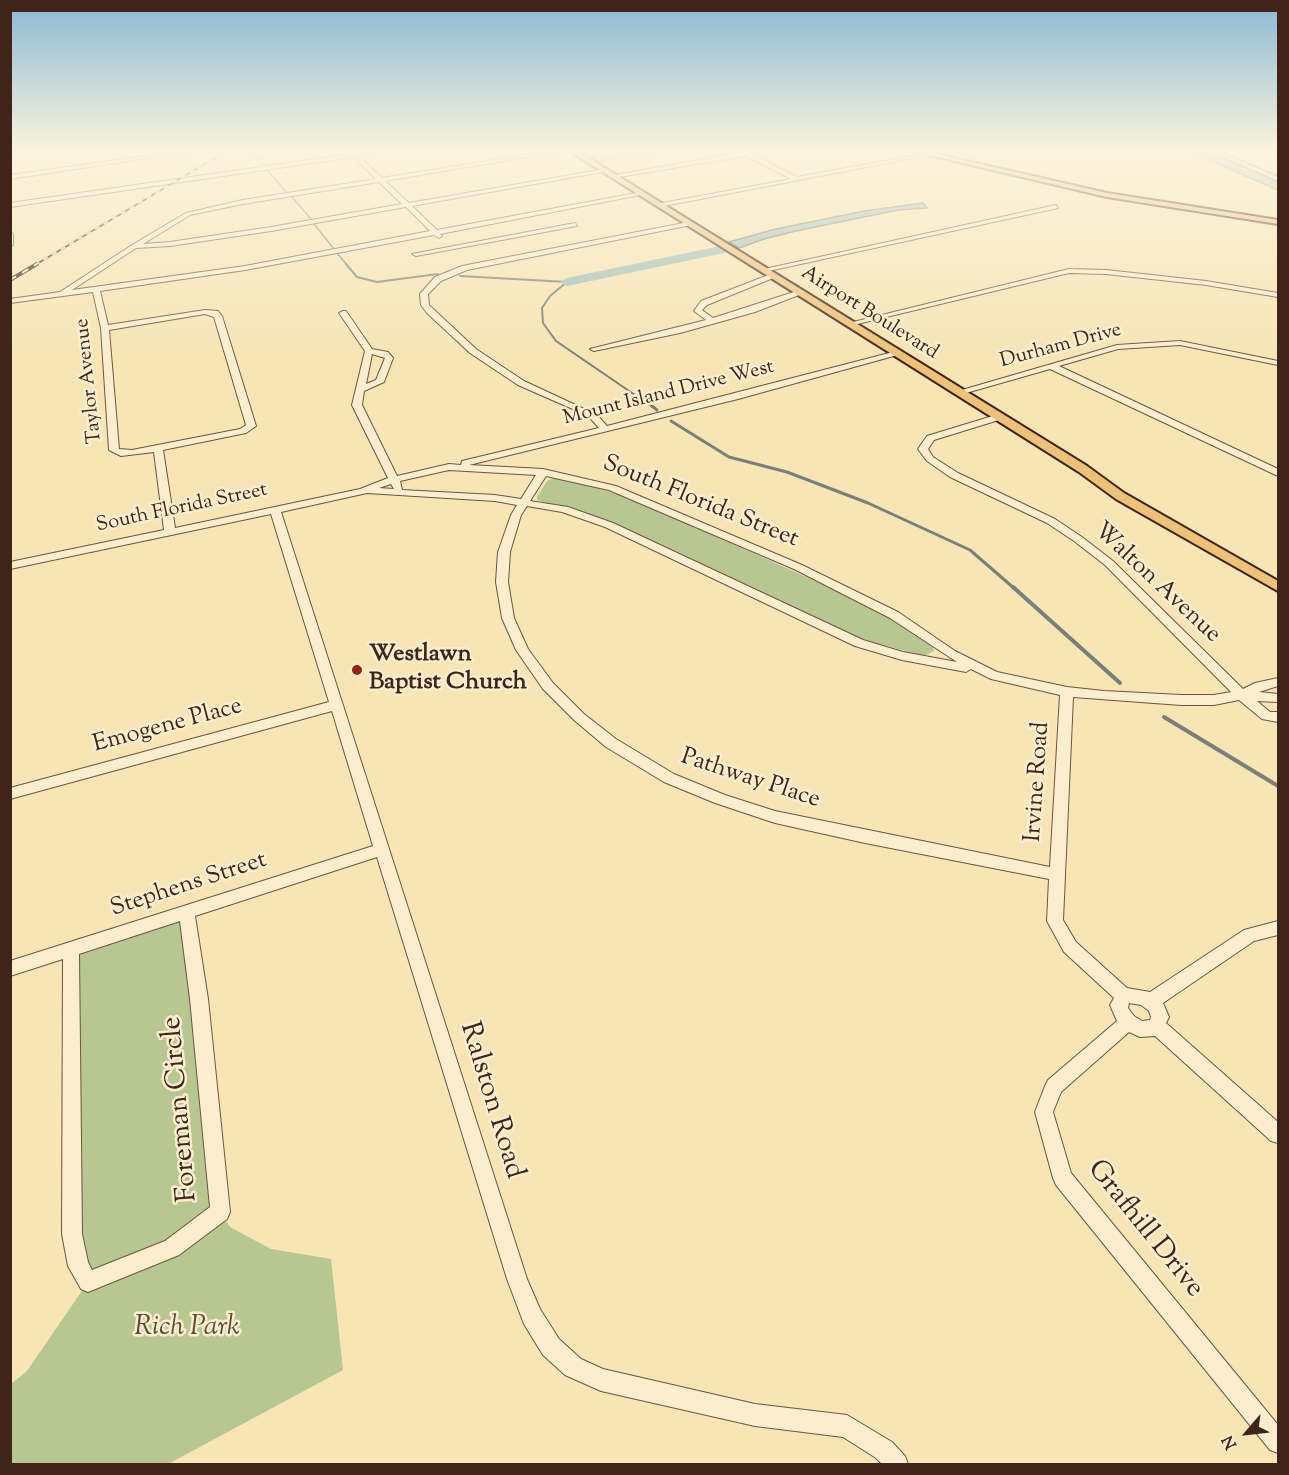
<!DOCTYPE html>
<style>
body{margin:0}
#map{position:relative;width:1289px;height:1475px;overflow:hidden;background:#f7e5b5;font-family:"Sorts Mill Goudy",serif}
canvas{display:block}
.frame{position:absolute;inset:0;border:12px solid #402419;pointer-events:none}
.north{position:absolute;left:1217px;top:1403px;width:60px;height:60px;-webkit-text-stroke:4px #faeecf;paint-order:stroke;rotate:242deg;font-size:16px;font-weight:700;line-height:24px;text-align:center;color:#402419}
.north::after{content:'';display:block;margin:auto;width:21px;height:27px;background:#402419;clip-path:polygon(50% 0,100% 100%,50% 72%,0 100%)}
</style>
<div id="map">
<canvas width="1289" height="1475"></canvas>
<div class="frame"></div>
<div class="north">N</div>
</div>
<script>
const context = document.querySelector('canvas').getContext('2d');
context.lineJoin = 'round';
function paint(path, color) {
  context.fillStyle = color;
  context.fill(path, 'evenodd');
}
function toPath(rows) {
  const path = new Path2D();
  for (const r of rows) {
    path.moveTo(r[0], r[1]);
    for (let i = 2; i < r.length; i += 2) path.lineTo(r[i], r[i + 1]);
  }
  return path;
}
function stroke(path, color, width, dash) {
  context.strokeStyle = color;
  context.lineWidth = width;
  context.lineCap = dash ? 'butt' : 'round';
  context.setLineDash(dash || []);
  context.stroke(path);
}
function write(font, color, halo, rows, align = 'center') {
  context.font = font + ' "Sorts Mill Goudy",serif';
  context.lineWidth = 5;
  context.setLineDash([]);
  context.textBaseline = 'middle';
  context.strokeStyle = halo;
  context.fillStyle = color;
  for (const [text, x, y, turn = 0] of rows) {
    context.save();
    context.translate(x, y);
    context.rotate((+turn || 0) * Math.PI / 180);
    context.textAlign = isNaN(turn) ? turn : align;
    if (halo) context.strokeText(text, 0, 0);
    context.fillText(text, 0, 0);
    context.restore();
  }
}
const green = toPath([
 [574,152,663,152,593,164],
 [554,478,598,488,637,501,869,605,922,638,933,647,934,651,924,656,854,637,607,521,537,500,537,497,547,481],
 [187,912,220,1212,230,1227,271,1249,331,1259,343,1370,168,1464,11,1464,11,1384,27,1371,88,1282,78,1266,71,949]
]);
const water = toPath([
 [1191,152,1209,152,1278,181,1278,190,1191,152],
 [923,203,927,208,898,210,796,231,764,239,739,248,729,242,776,229,864,211,923,203]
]);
const streamFar3 = toPath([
 [249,152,265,167],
 [268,171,286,192],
 [292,197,311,219],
 [314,224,334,249],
 [337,253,347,265]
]);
const streamFar2 = toPath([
 [346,264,357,277,377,282,438,274],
 [460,276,567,282],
 [567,282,550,296,542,308,543,323,556,341,654,408]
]);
const streamFar1 = toPath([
 [652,406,657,410],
 [671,421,729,457,787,472,868,503,970,550,1015,589]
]);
const stream = toPath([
 [1013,587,1120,683],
 [1164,717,1278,786]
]);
const river = toPath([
 [720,246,726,250,724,253,567,286,560,282,567,278,720,246]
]);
const minor = toPath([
 [174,152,188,152,10,179,10,175,174,152],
 [349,152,378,152,359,156,382,178,543,152,556,152,385,181,409,203,605,169,608,171,412,206,437,230,642,192,645,194,440,234,442,236,439,238,434,235,245,270,100,291,108,325,205,310,218,311,222,316,256,426,246,433,163,450,175,528,360,489,388,478,352,405,365,351,339,313,343,311,346,311,372,349,388,352,393,358,384,382,364,391,362,405,397,476,449,464,461,465,462,461,599,428,591,419,575,410,518,385,470,353,427,313,421,305,420,294,435,277,462,266,689,222,691,225,467,270,441,281,428,294,429,305,476,349,524,381,597,415,607,426,897,351,901,354,738,399,469,465,543,469,616,486,802,565,898,612,955,651,997,672,1067,687,1104,691,1181,695,1214,695,1231,692,1105,565,1074,541,1047,523,950,477,927,461,918,449,927,436,996,415,1002,415,1002,419,934,440,928,449,933,457,958,473,1055,519,1082,537,1113,561,1243,689,1255,683,1278,678,1278,686,1259,692,1278,694,1278,702,1257,701,1270,712,1278,712,1278,722,1262,719,1239,700,1214,705,1181,705,1073,697,1063,920,1076,942,1127,988,1150,992,1244,930,1278,921,1278,935,1254,941,1163,1003,1169,1017,1166,1023,1278,1122,1278,1143,1271,1141,1155,1036,1140,1037,1129,1032,1061,1092,1053,1112,1071,1173,1278,1425,1278,1453,1270,1450,1056,1185,1053,1178,1035,1112,1045,1086,1048,1080,1117,1021,1110,1005,1114,998,1064,952,1047,921,1049,879,865,843,775,823,715,803,664,782,606,747,574,720,543,689,516,650,502,618,496,582,498,552,511,515,517,505,495,501,367,493,281,512,527,1279,540,1309,559,1339,581,1359,603,1369,755,1404,847,1415,892,1442,905,1456,908,1464,882,1464,876,1458,843,1437,755,1426,601,1391,565,1375,543,1355,524,1324,507,1279,377,857,195,916,208,999,230,1212,227,1219,179,1255,88,1292,81,1289,68,1266,62,1234,63,959,10,976,10,961,373,846,332,711,10,799,10,788,329,702,271,514,10,569,10,562,164,530,154,452,121,456,109,450,101,328,93,292,10,303,10,299,60,292,132,245,186,213,243,200,376,179,354,157,10,207,10,203,351,154,349,152],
 [379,182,402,204,271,227,170,242,143,244,190,215,243,204,379,182],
 [406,207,430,231,245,266,72,290,136,248,170,246,271,231,406,207],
 [205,314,214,317,246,425,240,429,132,450,119,449,109,330,205,314],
 [372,354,385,358,376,380,366,384,372,354],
 [449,470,536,475,521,499,495,495,402,490,400,481,449,470],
 [546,476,609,490,794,569,890,618,957,662,903,652,863,640,613,523,568,507,530,501,546,476],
 [391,484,394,489,379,488,391,484],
 [527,506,562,512,605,527,855,646,902,660,966,672,971,669,991,679,1060,695,1050,867,775,811,725,795,674,774,616,739,584,714,553,683,528,649,514,618,508,582,510,552,521,515,527,506],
 [180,921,190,999,210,1207,165,1241,92,1270,88,1262,82,1234,79,954,180,921],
 [1129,1003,1141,1005,1149,1011,1151,1017,1150,1020,1142,1021,1134,1016,1128,1008,1129,1003],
 [743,152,760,152,752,154,797,177,933,152,945,152,659,207,657,204,791,179,746,156,613,178,610,176,743,152],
 [1212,152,1220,152,1278,177,1278,181,1212,152],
 [1056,205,1058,208,764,272,760,270,1056,205],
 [575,223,577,226,416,256,412,254,575,223],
 [10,232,13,234,13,245,10,247,10,232],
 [1069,269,1106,270,1206,281,1278,293,1278,297,1206,285,1106,274,1069,273,849,326,845,324,1069,269],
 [771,274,778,276,707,305,702,310,713,318,797,291,804,293,755,312,680,333,594,351,590,349,706,320,694,311,701,301,771,274],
 [1180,341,1278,361,1278,365,1180,345,1118,349,1059,366,1278,469,1278,476,1050,369,959,395,955,392,1117,345,1180,341]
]);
const major = toPath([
 [571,152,579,152,1087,466,1124,493,1278,581,1278,591,1116,499,1079,472,571,152],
 [916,152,928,152,1107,193,1278,220,1278,224,1107,197,916,152]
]);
const railFar1 = toPath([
 [35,265,225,152]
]);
const rail = toPath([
 [10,280,37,264]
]);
const markers = [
 [357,670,6,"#8f2418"]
];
const farStreetnames = [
 ["Airport Boulevard",869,314,32],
 ["Durham Drive",1061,347,-15],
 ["Taylor Avenue",90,381,-96],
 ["Mount Island Drive West",669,394,-14],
 ["South Florida Street",182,509,-12]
];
const streetNames = [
 ["South Florida Street",700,503,22],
 ["Walton Avenue",1156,584,43],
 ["Emogene Place",168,727,-15],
 ["Pathway Place",750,780,18],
 ["Irvine Road",1039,782,-86],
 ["Stephens Street",189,886,-18]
];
const poiNames = [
 ["Westlawn",369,656],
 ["Baptist Church",369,684]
];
const nearStreetnames = [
 ["Ralston Road",490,1101,73],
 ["Foreman Circle",182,1109,-95],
 ["Grafhill Drive",1144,1230,51]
];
const nearParknames = [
 ["Rich Park",187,1329]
];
paint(green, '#b8c691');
paint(water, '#a1bdb7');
stroke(water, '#7a8078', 1.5);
stroke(streamFar3, '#7a8078', 1.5);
stroke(streamFar2, '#7a8078', 2);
stroke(streamFar1, '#7a8078', 3);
stroke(stream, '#7a8078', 4);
paint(river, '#a1bdb7');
stroke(minor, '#6e5440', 2);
stroke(major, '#402419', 4);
paint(minor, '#faeecf');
paint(major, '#ecc27a');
stroke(railFar1, '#402419', 2);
stroke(rail, '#402419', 4);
stroke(railFar1, '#faeecf', 1.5, [5]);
stroke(rail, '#faeecf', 2, [7]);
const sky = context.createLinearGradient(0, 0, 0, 358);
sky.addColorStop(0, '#8bb8d4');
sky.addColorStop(0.42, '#fbf3de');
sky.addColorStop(1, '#fbf3de00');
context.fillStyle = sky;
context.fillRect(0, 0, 1289, 358);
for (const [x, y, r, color] of markers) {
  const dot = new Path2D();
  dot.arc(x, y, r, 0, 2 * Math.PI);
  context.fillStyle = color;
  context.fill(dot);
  stroke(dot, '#faeecf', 2);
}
write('20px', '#402419', '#faeecf', farStreetnames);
write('24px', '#402419', '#faeecf', streetNames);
write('bold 24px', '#402419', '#faeecf', poiNames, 'left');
write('28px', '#402419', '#faeecf', nearStreetnames);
write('italic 28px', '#5e4c37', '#faeecf', nearParknames);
</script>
